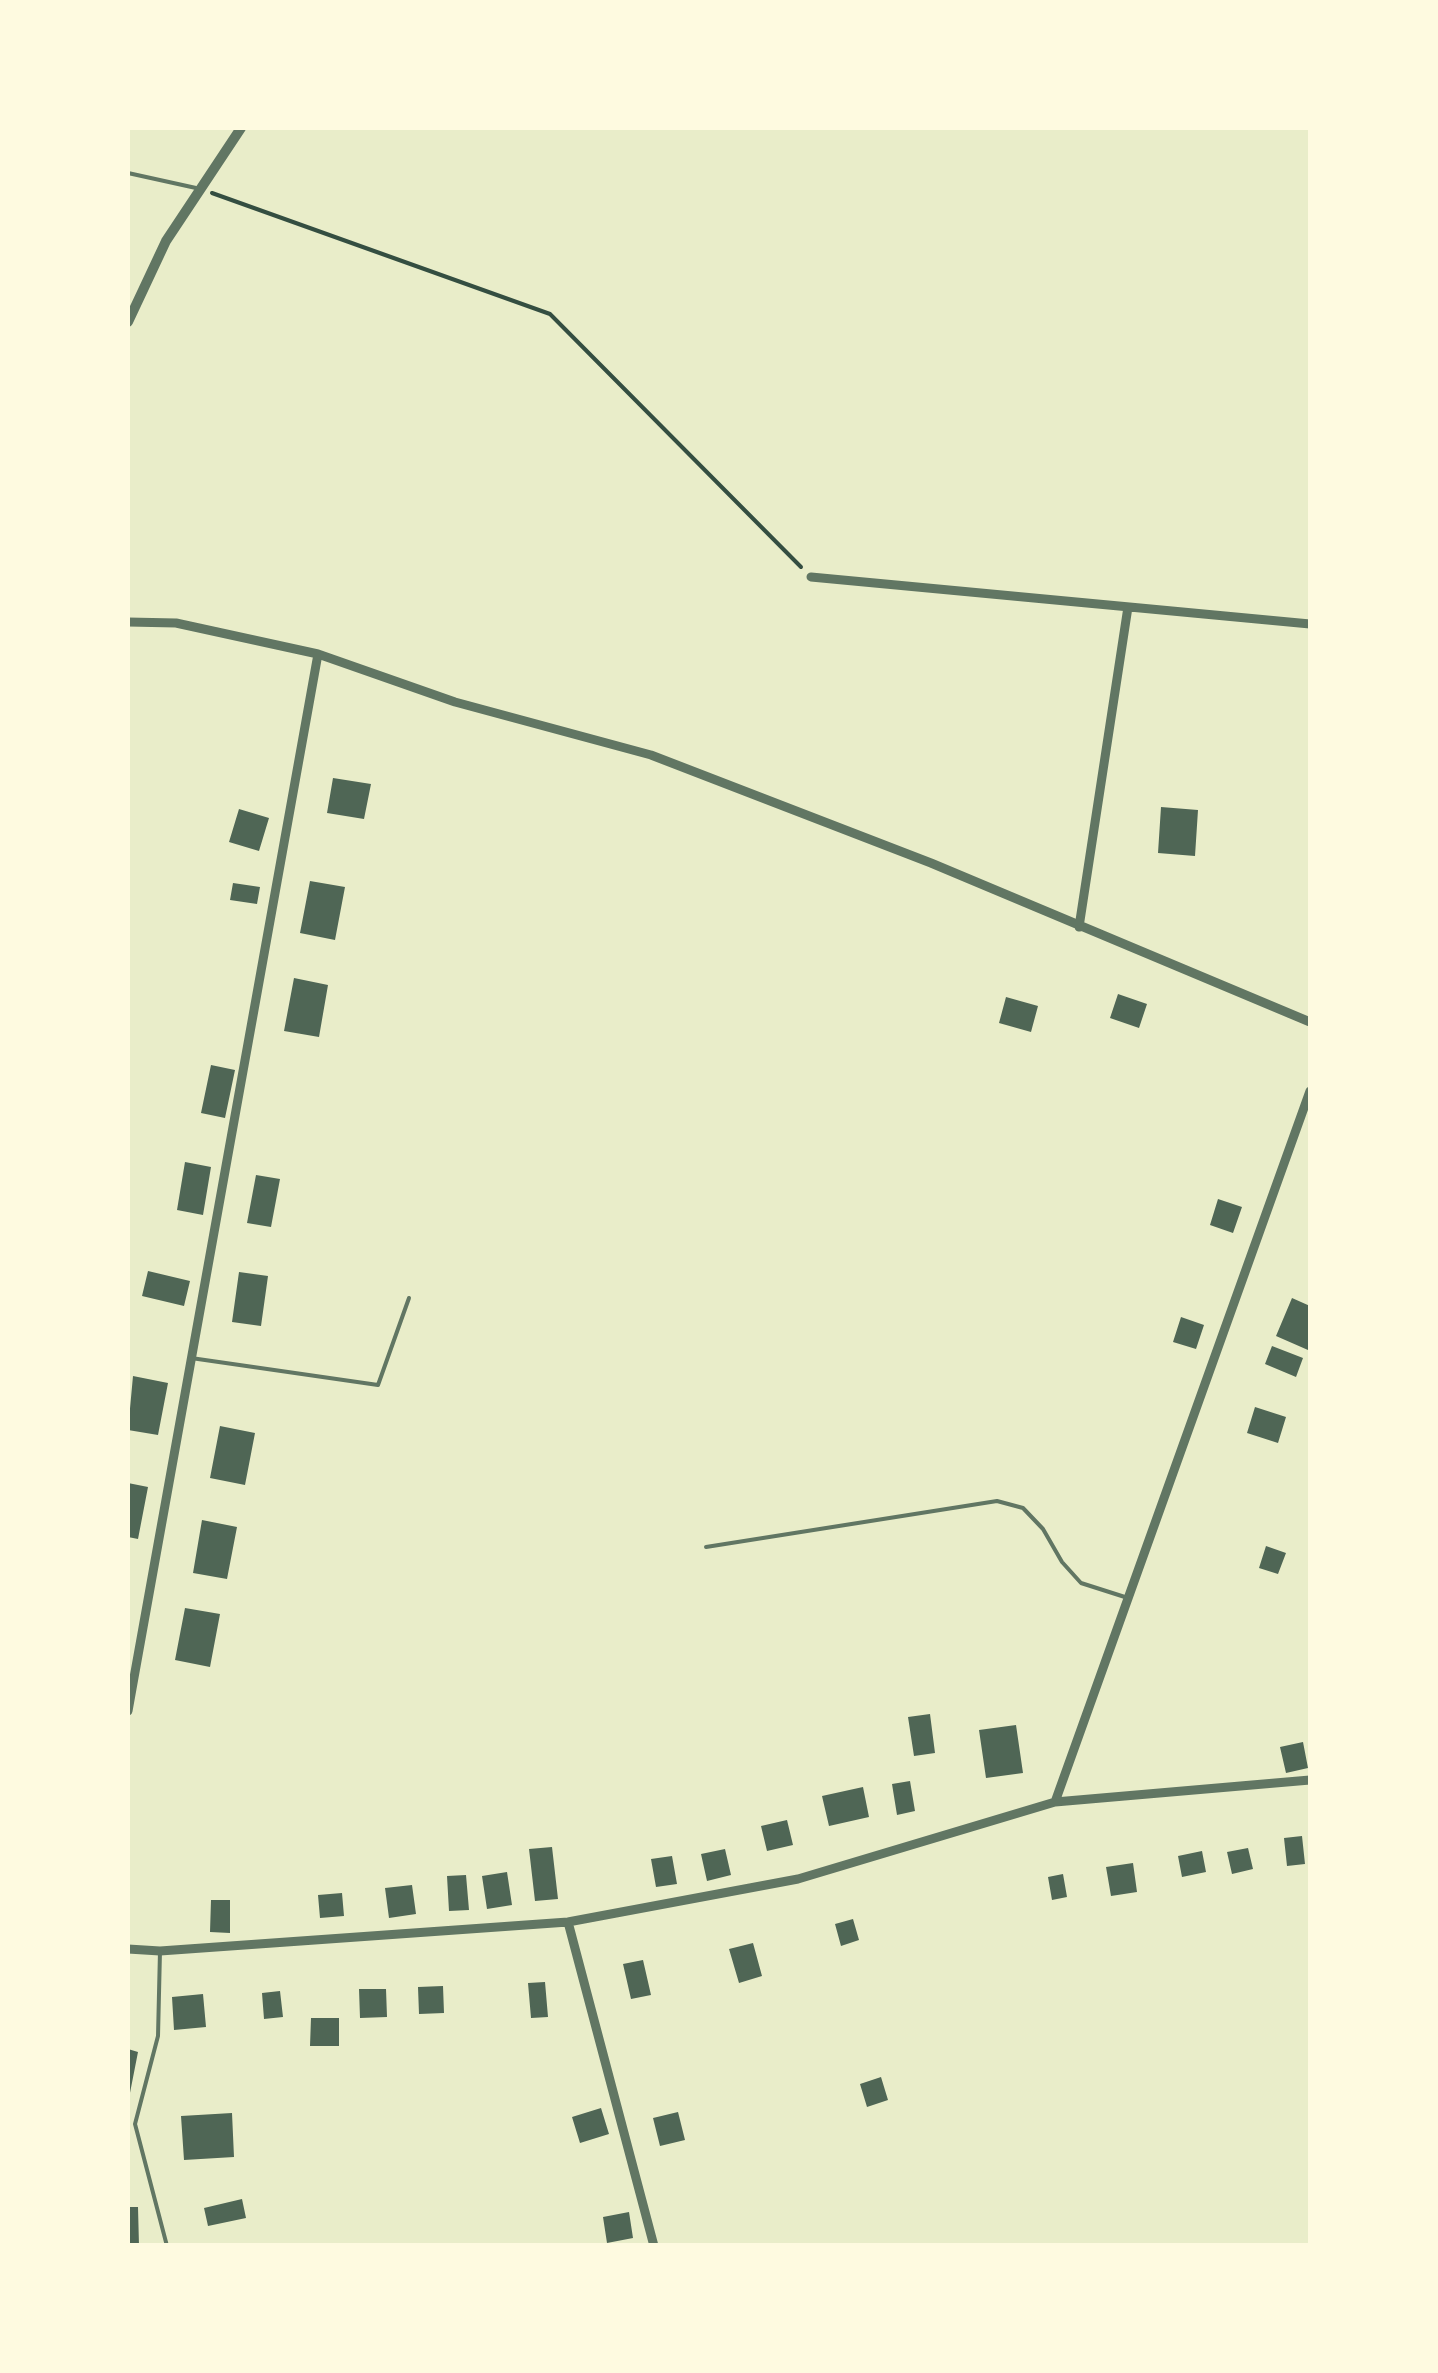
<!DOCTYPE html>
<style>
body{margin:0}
#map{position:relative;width:1438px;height:2373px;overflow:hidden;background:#e9edc9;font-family:"Alegreya Sans",sans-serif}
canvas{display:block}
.frame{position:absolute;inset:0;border:130px solid #fefae0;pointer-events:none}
</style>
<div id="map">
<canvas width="1438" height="2373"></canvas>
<div class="frame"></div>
</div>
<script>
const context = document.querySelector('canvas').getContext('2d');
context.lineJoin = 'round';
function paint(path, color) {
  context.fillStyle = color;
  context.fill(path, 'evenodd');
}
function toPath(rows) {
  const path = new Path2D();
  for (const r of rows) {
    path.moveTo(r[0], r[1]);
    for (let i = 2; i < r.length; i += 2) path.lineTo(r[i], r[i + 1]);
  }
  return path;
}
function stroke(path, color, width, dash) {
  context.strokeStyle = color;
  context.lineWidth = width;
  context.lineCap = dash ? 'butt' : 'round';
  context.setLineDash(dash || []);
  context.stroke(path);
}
const building = toPath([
 [333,778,371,784,364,819,327,813],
 [1161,807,1198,810,1195,856,1158,853],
 [239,809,269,818,259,851,229,842],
 [310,881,345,887,335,940,300,933],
 [233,883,260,887,257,904,230,900],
 [294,978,328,985,319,1037,284,1031],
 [1118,994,1147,1004,1139,1028,1110,1018],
 [1006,997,1038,1006,1031,1032,999,1023],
 [211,1065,235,1070,225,1118,201,1113],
 [185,1162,211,1167,203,1215,177,1210],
 [256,1175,280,1179,271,1227,247,1223],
 [1218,1199,1242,1207,1233,1233,1210,1225],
 [148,1271,190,1281,184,1306,142,1296],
 [239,1272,268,1276,261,1326,232,1322],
 [1292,1298,1310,1306,1308,1350,1276,1336],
 [1181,1317,1204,1325,1196,1349,1173,1342],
 [1272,1346,1303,1358,1296,1377,1265,1364],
 [133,1376,168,1383,158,1435,128,1430],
 [1255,1407,1286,1417,1278,1443,1247,1433],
 [220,1426,255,1433,245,1485,210,1478],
 [128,1483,148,1487,138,1539,128,1537],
 [202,1520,237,1527,227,1579,193,1573],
 [1266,1546,1286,1553,1278,1574,1259,1568],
 [185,1608,220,1614,210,1667,175,1660],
 [930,1714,935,1753,914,1756,908,1717],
 [1016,1725,1023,1773,986,1778,979,1730],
 [1303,1742,1308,1768,1286,1773,1280,1747],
 [910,1781,915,1811,897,1815,892,1784],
 [863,1787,869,1817,829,1826,822,1796],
 [787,1820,793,1845,767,1851,761,1826],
 [1302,1836,1305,1864,1287,1866,1284,1838],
 [552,1847,558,1899,535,1901,529,1849],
 [1248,1848,1253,1869,1232,1874,1227,1852],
 [725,1849,731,1875,707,1881,701,1854],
 [1202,1851,1206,1872,1182,1877,1178,1856],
 [672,1856,677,1884,656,1887,651,1859],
 [1133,1863,1137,1892,1111,1896,1106,1867],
 [507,1872,512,1905,487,1909,482,1876],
 [1063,1874,1067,1897,1052,1900,1048,1877],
 [466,1875,469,1910,449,1911,447,1876],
 [412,1885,416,1914,389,1918,385,1888],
 [342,1893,344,1916,320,1918,318,1895],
 [211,1900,230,1900,230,1933,210,1932],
 [853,1919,859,1940,841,1946,835,1924],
 [753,1943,762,1976,739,1983,729,1949],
 [643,1960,651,1995,631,1999,623,1964],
 [545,1982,548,2017,531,2018,528,1983],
 [443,1986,444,2013,419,2014,418,1987],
 [359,1989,386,1989,387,2017,360,2018],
 [280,1991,283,2017,264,2019,262,1993],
 [203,1994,206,2027,174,2030,172,1997],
 [311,2018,339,2018,339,2046,310,2046],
 [128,2049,138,2052,129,2098,128,2097],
 [881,2077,888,2100,867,2107,860,2084],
 [601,2108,609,2134,580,2143,572,2117],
 [678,2112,685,2140,660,2146,653,2118],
 [232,2113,234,2157,184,2160,181,2116],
 [242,2199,246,2218,208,2226,204,2208],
 [128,2207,138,2207,139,2246,128,2246],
 [629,2212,633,2238,607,2243,603,2217]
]);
const path = toPath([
 [212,193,550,314,801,567]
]);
const service = toPath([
 [128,173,196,188],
 [191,1358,378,1385,409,1298],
 [706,1547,997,1501,1023,1508,1043,1529,1062,1562,1081,1583,1128,1598],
 [160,1951,158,2036,135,2124,167,2246]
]);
const minor = toPath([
 [811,577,1310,624],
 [128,622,176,623,318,654,455,702,651,755,931,863,1310,1022],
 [1079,927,1128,607],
 [128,1711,318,654],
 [1055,1802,1310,1091],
 [568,1922,654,2246],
 [128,1949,160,1951,568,1922,798,1879,1055,1802,1310,1780]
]);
const tertiary = toPath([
 [128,322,166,241,241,128]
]);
paint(building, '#4f6655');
stroke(path, '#344e41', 4);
stroke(service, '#617663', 4);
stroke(minor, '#617663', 9);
stroke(tertiary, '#617663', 10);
</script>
